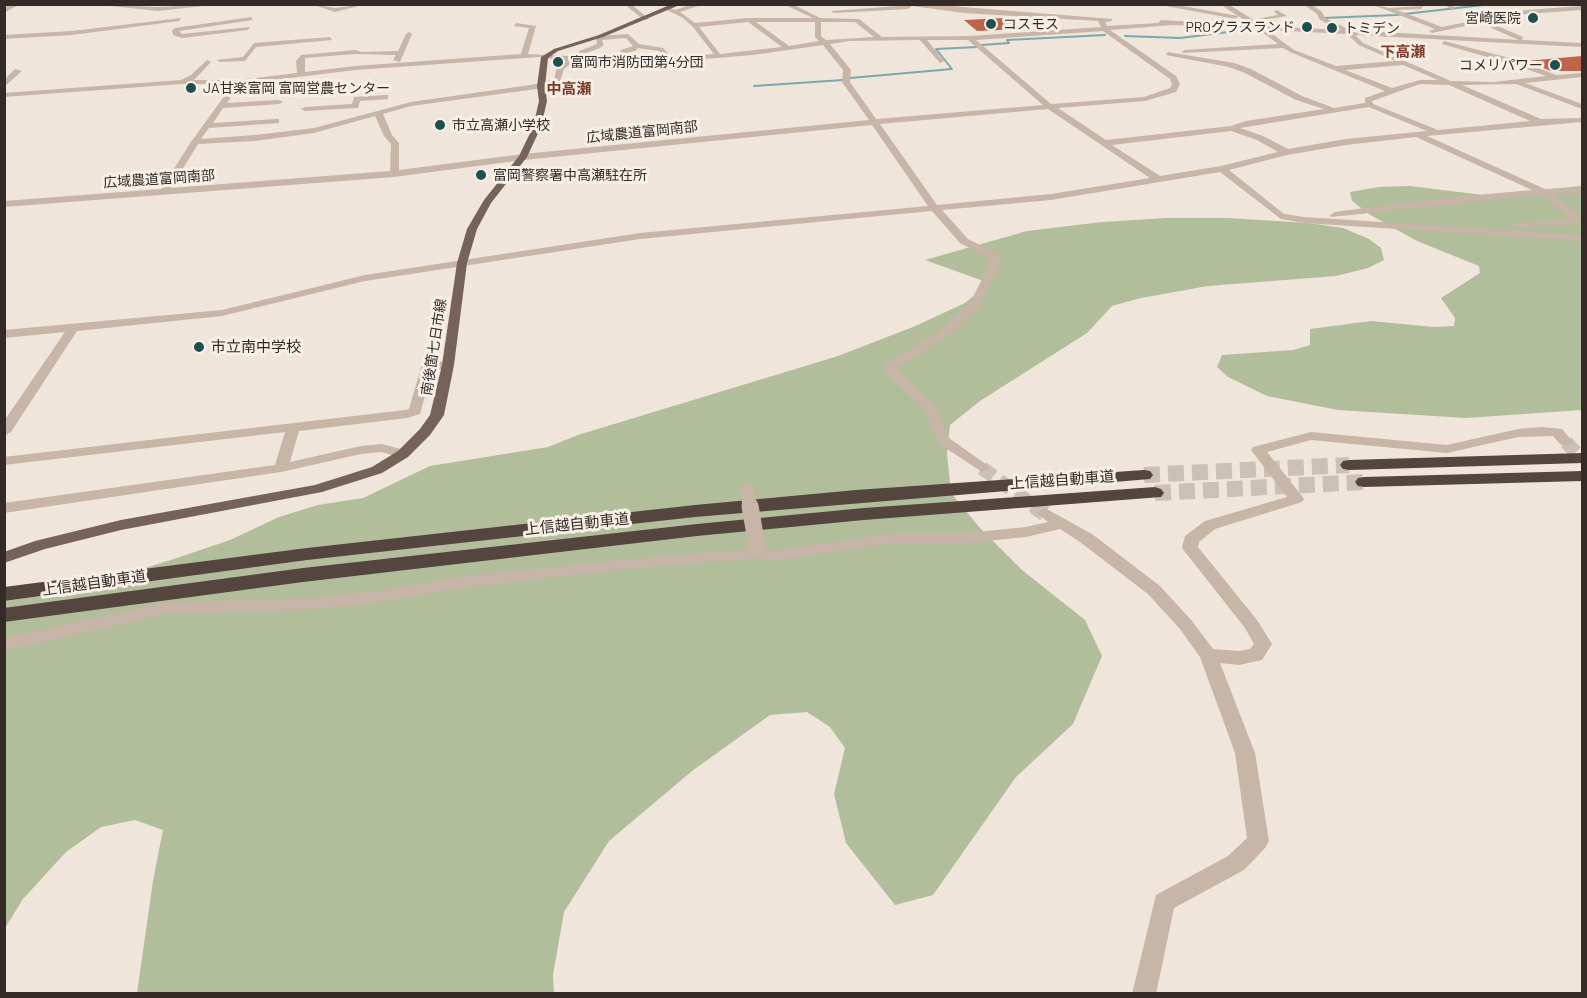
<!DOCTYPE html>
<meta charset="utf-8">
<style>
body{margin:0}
#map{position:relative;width:1587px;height:998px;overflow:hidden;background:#efe5da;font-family:Barlow,sans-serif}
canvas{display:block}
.frame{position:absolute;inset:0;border:6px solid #342b27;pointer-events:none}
</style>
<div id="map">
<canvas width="1587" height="998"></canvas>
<div class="frame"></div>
</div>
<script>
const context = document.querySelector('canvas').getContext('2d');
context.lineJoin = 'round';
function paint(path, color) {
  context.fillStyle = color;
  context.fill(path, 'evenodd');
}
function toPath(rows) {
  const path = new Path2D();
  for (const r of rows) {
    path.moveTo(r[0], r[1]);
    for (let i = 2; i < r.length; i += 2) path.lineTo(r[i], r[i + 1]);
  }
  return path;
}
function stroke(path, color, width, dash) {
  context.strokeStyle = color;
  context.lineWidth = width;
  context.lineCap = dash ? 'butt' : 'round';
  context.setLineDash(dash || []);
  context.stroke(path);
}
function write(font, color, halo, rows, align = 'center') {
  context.font = font + ' Barlow,"Noto Sans JP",sans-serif';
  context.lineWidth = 6;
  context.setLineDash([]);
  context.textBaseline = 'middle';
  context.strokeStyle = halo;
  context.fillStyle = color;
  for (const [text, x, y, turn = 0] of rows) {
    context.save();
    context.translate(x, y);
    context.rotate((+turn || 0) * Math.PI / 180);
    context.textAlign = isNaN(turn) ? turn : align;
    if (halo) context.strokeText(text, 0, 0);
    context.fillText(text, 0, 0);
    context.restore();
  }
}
const green = toPath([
 [1410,186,1483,195,1582,186,1582,410,1466,418,1338,410,1267,396,1228,377,1217,367,1222,355,1293,350,1310,345,1310,329,1371,321,1434,327,1454,326,1455,318,1441,298,1480,273,1479,266,1417,241,1369,214,1352,201,1350,192,1379,187],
 [1166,218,1228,218,1308,223,1343,228,1369,239,1381,248,1384,260,1368,268,1336,276,1208,286,1141,298,1112,306,1087,333,980,401,950,425,947,454,951,493,980,528,1022,570,1085,620,1102,656,1073,724,1016,777,933,895,895,905,846,843,834,794,845,748,830,727,807,712,770,715,692,771,609,841,564,912,553,975,554,993,137,993,153,881,163,830,135,820,101,827,66,852,23,899,5,928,5,601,69,592,174,559,230,540,279,517,318,505,363,498,430,466,548,447,578,435,838,356,913,327,965,303,989,283,925,260,1027,231,1102,222]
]);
const stream = toPath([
 [1323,18,1396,15,1492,4],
 [1125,36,1180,38,1245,30],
 [982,45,1009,43,1007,40,1105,35],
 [850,78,952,69,936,49,978,47],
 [754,86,843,80]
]);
const building = toPath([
 [1005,18,1019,29,977,31,964,20],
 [1582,56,1582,71,1551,71,1526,61]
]);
const minorTunnelFar1 = toPath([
 [1566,442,1582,459],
 [982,468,1037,508]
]);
const minorTunnel = toPath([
 [1035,506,1045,513]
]);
const highwayTunnel = toPath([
 [1144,475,1349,465],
 [1155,493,1364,482]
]);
const minor = toPath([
 [11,4,20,4,4,13,4,8,11,4],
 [92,4,158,7,221,4,158,11,92,4],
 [311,4,335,8,367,4,335,12,311,4],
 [624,4,631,4,649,19,644,20,624,4],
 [693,4,704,4,680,12,695,23,748,18,813,18,783,4,792,4,820,18,859,19,882,37,970,36,1101,27,1098,21,964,13,912,6,908,9,834,13,831,11,926,4,1112,19,1112,21,1105,22,1107,26,1158,23,1161,20,1253,25,1238,16,1236,19,1155,4,1172,4,1238,16,1220,4,1228,4,1255,21,1256,19,1278,15,1274,12,1277,10,1287,16,1256,21,1262,26,1341,30,1320,20,1317,14,1303,4,1311,4,1322,12,1325,18,1350,30,1519,40,1480,23,1432,33,1429,31,1435,29,1371,4,1389,8,1423,6,1421,9,1397,10,1442,27,1526,10,1582,6,1582,10,1526,14,1488,22,1523,37,1522,40,1582,43,1582,47,1355,35,1363,43,1451,81,1494,82,1546,76,1515,65,1442,44,1444,41,1521,61,1556,75,1582,73,1582,77,1525,83,1582,104,1582,109,1516,84,1462,85,1541,119,1582,118,1582,122,1427,136,1545,189,1582,188,1582,194,1553,195,1580,216,1580,220,1565,226,1515,227,1514,225,1519,222,1563,220,1569,217,1542,195,1331,217,1330,215,1335,212,1423,200,1532,190,1416,137,1346,145,1287,155,1229,170,1284,214,1304,217,1582,235,1582,241,1304,223,1281,219,1220,172,1051,200,942,210,968,239,998,254,1001,261,979,307,945,339,896,368,935,405,949,438,987,465,989,468,982,472,938,443,924,409,884,372,885,364,937,333,970,303,991,261,989,258,960,243,932,211,640,239,365,281,222,316,77,331,11,432,4,436,4,421,65,332,4,338,4,330,222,310,365,275,640,233,928,206,872,125,523,160,394,177,4,207,4,201,161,189,191,142,233,84,182,84,4,97,4,93,181,80,191,75,207,60,211,62,194,80,238,80,297,73,296,61,301,55,355,50,362,52,398,51,406,34,409,32,412,34,400,62,393,60,396,55,354,54,305,58,305,72,355,66,521,54,529,28,514,26,516,23,536,26,528,54,567,56,597,44,596,36,628,34,639,44,663,48,672,57,714,54,692,26,683,18,665,9,668,7,675,10,693,4],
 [748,22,782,47,720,54,699,27,748,22],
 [756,22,815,22,815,37,819,41,789,46,756,22],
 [821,22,855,22,874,37,826,40,821,36,821,22],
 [1173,25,1258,29,1278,44,1184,50,1182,53,1283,48,1290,52,1385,91,1365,98,1365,103,1334,108,1302,96,1251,69,1234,63,1168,52,1166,55,1229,67,1245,73,1296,100,1324,109,1246,121,1231,126,1106,140,1058,108,1145,101,1176,92,1180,84,1176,76,1110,30,1173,25],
 [1267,30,1347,34,1359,45,1395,61,1336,66,1294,50,1267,30],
 [1103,31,1170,79,1172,84,1170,88,1144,97,1051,104,976,40,1103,31],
 [626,38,633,46,621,50,616,60,575,57,600,48,604,45,602,40,626,38],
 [920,40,940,63,944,61,927,40,968,40,1043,105,876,119,850,82,851,70,830,44,850,41,920,40],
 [823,45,843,70,842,82,869,120,523,154,399,170,399,143,392,135,383,114,411,106,544,88,560,82,564,69,573,62,594,64,642,64,753,55,823,45],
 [638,48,659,51,665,58,623,60,626,53,635,51,638,48],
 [539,57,566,61,557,68,554,79,537,84,411,102,314,128,255,135,201,139,209,128,279,123,279,119,276,119,213,123,223,108,279,104,283,102,279,100,227,103,240,84,355,70,539,57],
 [1403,65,1438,80,1420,80,1392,88,1345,70,1403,65],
 [1420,84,1449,85,1530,121,1438,130,1373,104,1372,101,1420,84],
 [1369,107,1427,131,1346,139,1288,149,1263,136,1240,128,1369,107],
 [1048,109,1150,178,1051,194,937,205,880,124,1048,109],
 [375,116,384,136,391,144,390,171,171,188,198,144,255,141,314,133,375,116],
 [1231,131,1257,140,1278,152,1221,166,1160,176,1112,145,1231,131],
 [1443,4,1451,4,1456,8,1451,9,1443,4],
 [251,17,253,20,179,31,182,34,250,27,248,30,182,38,173,35,172,30,175,28,251,17],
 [181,18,179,21,72,35,4,39,4,35,72,31,181,18],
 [330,37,332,40,256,47,245,61,220,62,216,60,243,57,254,43,330,37],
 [15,69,22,71,4,87,4,80,15,69],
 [385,95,388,95,388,99,360,101,358,108,355,108,305,111,301,109,305,107,352,104,354,97,385,95],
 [448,361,452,362,454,365,452,368,432,370,420,414,407,418,299,431,290,462,361,446,382,444,408,451,410,454,408,457,403,458,381,452,361,454,281,472,4,513,4,503,275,465,285,432,4,465,4,457,405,410,409,409,422,364,448,361],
 [1542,427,1562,429,1573,442,1566,446,1561,445,1553,436,1518,437,1447,453,1311,440,1267,452,1302,496,1304,499,1302,502,1215,529,1199,542,1198,547,1257,620,1272,644,1262,660,1239,665,1220,663,1255,753,1269,841,1265,848,1244,870,1174,908,1156,994,1132,994,1156,895,1228,856,1247,838,1235,753,1200,657,1180,629,1148,594,1080,542,1060,529,1026,537,967,543,894,543,773,561,759,558,628,569,447,590,384,602,309,610,167,614,4,651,4,638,167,602,309,598,384,590,447,578,628,559,759,548,773,551,894,533,967,533,1026,527,1048,522,1037,513,1045,508,1092,534,1160,586,1192,621,1213,649,1239,651,1250,649,1254,644,1245,628,1182,548,1185,536,1205,521,1287,497,1251,450,1253,447,1311,432,1447,445,1518,429,1542,427]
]);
const major = toPath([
 [672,4,682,4,603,37,558,51,548,58,545,86,547,101,541,127,527,157,491,203,477,229,467,263,454,365,444,415,430,435,408,457,382,473,322,492,121,530,45,549,4,563,4,552,35,541,121,520,315,485,372,467,398,451,420,429,430,415,442,365,457,263,467,229,484,200,519,156,533,127,539,101,537,86,541,57,554,49,599,35,672,4]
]);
const highway = toPath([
 [1582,453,1582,463,1349,470,1343,469,1340,465,1343,461,1349,460,1582,453],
 [1144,470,1150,471,1153,475,1150,479,695,517,307,560,4,601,4,587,307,548,695,505,856,490,1144,470],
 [1582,471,1582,481,1364,487,1358,486,1355,482,1358,478,1364,477,1582,471],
 [1155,487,1161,489,1164,493,1161,497,864,520,697,536,303,582,4,622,4,608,303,568,697,524,864,508,1155,487]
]);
const minorBridgeFar1 = toPath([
 [747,491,750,508]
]);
const minorBridge = toPath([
 [750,506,757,546]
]);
const markers = [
 [1533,18,6,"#204f52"],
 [991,24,6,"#204f52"],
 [1307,27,6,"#204f52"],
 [1332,28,6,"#204f52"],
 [558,62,6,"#204f52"],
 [1555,65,6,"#204f52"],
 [191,88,6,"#204f52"],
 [440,125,6,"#204f52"],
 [481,175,6,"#204f52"],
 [199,347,6,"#204f52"]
];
const farPoinames = [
 ["宮崎医院",1521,18,"right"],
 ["コスモス",1003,24],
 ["PROグラスランド",1295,27,"right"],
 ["トミデン",1344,28],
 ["富岡市消防団第4分団",570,62],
 ["コメリパワー",1543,65,"right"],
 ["JA甘楽富岡 富岡営農センター",203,88],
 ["市立高瀬小学校",452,125],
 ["富岡警察署中高瀬駐在所",493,175]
];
const farStreetnames = [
 ["広域農道富岡南部",642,132,-6],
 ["広域農道富岡南部",159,179,-4],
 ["南後箇七日市線",434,347,-81]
];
const farQuarternames = [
 ["下高瀬",1403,52],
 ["中高瀬",569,89]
];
const poiNames = [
 ["市立南中学校",211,347]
];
const streetNames = [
 ["上信越自動車道",1062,480,-4],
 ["上信越自動車道",577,524,-6],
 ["上信越自動車道",94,583,-8]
];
paint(green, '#b2bd9b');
stroke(stream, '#7ba9aa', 2);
paint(building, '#bd644a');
stroke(minorTunnelFar1, '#cac0b6', 14, [14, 7]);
stroke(minorTunnel, '#cac0b6', 17, [17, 8]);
stroke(highwayTunnel, '#cac0b6', 16, [16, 8]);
paint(minor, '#c7b5a7');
paint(major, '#756259');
paint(highway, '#54453f');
stroke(minorBridgeFar1, '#c7b5a7', 14);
stroke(minorBridge, '#c7b5a7', 17);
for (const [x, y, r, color] of markers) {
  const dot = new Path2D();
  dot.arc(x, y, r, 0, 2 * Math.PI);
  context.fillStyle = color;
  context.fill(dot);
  stroke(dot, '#f8efe6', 2);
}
write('14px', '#342b27', '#f8efe6', farPoinames, 'left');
write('14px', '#342b27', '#f8efe6', farStreetnames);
write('bold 15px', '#7d3926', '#f8efe6', farQuarternames);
write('15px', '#342b27', '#f8efe6', poiNames, 'left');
write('15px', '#342b27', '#f8efe6', streetNames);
</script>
